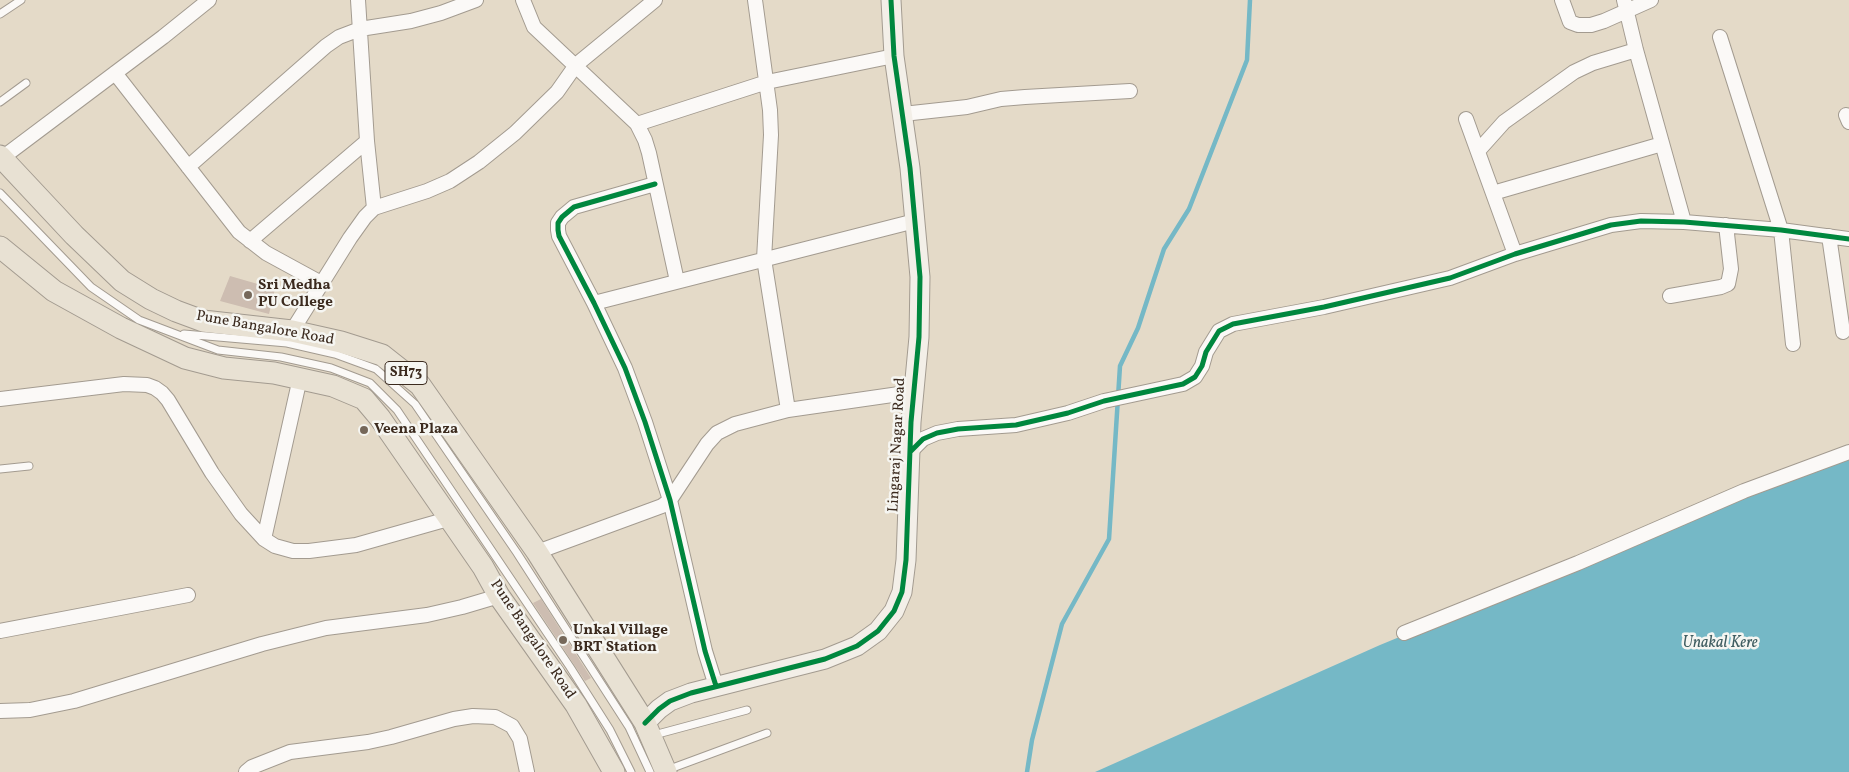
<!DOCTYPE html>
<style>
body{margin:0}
canvas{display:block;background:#e4dac8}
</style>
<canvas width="1849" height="772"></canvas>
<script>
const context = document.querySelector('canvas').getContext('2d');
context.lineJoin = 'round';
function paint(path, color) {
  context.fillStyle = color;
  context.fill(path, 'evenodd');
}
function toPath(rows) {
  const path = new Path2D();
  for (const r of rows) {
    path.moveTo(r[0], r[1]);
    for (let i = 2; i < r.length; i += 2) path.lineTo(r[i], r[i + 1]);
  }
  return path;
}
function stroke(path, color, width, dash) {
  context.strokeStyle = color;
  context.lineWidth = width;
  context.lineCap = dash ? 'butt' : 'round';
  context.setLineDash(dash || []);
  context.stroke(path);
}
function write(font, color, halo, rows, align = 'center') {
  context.font = font + ' Vollkorn,serif';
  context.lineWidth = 5;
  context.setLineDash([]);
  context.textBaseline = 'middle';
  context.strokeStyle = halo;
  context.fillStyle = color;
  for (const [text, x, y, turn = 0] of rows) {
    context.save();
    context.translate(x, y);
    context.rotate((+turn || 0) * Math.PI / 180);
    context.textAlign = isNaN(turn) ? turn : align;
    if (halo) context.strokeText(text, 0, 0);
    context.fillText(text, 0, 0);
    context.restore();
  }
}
const water = toPath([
 [1849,452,1849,772,1095,772,1380,645]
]);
const stream = toPath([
 [1027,772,1032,740,1062,624,1109,539,1120,366,1138,328,1164,249,1189,209,1247,60,1250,0]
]);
const building = toPath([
 [230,276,275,289,269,314,220,301],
 [541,599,591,678,585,681,533,603]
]);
const lane = toPath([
 [0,14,21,0],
 [0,102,26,83],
 [0,193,91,287,139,320,218,350,281,357,331,368,370,383,397,410,570,667,610,730,631,772],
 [184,334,287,343,335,354,376,369,415,404,517,553,629,727,650,772],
 [0,469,29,466],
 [654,735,747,710],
 [667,770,767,733]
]);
const street = toPath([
 [358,0,367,141,374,208],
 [523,0,534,27,637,124,645,140,649,153,677,281],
 [755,0,770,110,771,135,764,259,788,410],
 [1562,0,1570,22,1578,25,1591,25,1604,21,1651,0],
 [1624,0,1636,50,1684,222],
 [1720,37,1781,230,1793,344],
 [115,73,239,232,266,253,321,283],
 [903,114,967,107,1001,99,1025,97,1130,91],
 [1846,115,1849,122],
 [1466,119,1515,254],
 [637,124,767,82,894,56],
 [1478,151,1504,122,1574,72,1593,63,1636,50],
 [2,158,163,37,209,0],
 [188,167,326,46,339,37,360,29,411,21,441,13,476,0],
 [655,184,574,207,562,217,558,223,558,230,559,236,594,303,625,368,645,422,670,500,705,651,716,686],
 [1493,193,1662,144],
 [1829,236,1843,332],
 [250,241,367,141],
 [1670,296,1721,287,1728,284,1731,269,1726,225],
 [594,303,915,221],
 [292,331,350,238,365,217,374,208,427,191,450,181,479,162,515,133,557,92,576,65,655,0],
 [0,399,124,384,147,385,155,388,162,393,168,400,212,473,241,514,264,539,275,546,293,551,309,551,356,545,448,519],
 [910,452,923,439,937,433,958,429,1016,425,1068,413,1104,401,1183,384,1195,377,1202,366,1206,352,1219,331,1233,324,1324,307,1450,278,1515,254,1611,225,1641,221,1684,222,1781,230,1849,239],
 [264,539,300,378],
 [537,552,662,506,670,500,707,444,717,433,735,424,788,410,913,392],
 [0,631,188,595],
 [1404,633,1578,563,1744,491,1849,452],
 [0,711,30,710,74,701,262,644,326,628,427,615,462,607,499,596],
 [246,772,252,767,290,752,368,742,391,737,454,719,473,716,495,717,512,726,520,739,527,772]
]);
const secondary = toPath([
 [645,723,659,709,670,701,691,693,825,659,857,646,878,631,894,611,902,592,906,560,911,422,919,337,920,277,910,168,894,56,891,0]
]);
const primary = toPath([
 [0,156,74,235,122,281,151,299,176,311,203,321,292,331,341,342,382,355,420,385,537,552,645,723,666,772],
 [0,247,54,291,121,328,185,358,224,368,274,373,333,386,364,399,380,418,483,567,499,596,576,705,614,772]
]);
const cycleway = toPath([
 [655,184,574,207,562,217,558,223,558,230,559,236,594,303,625,368,645,422,670,500,705,651,716,686],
 [910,452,923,439,937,433,958,429,1016,425,1068,413,1104,401,1183,384,1195,377,1202,366,1206,352,1219,331,1233,324,1324,307,1450,278,1515,254,1611,225,1641,221,1684,222,1781,230,1849,239],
 [645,723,659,709,670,701,691,693,825,659,857,646,878,631,894,611,902,592,906,560,911,422,919,337,920,277,910,168,894,56,891,0]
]);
const markers = [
 [248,295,5,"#76685a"],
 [364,430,5,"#76685a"],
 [563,640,5,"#76685a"]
];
const shields = [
 [406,373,42]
];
const shieldNames = [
 ["SH73",406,373]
];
const poiNames = [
 ["Sri Medha",258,286],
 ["PU College",258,303],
 ["Veena Plaza",374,430],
 ["Unkal Village",573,631],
 ["BRT Station",573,648]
];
const streetNames = [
 ["Pune Bangalore Road",265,329,10],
 ["Lingaraj Nagar Road",898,445,-87],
 ["Pune Bangalore Road",532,640,56]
];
const waterNames = [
 ["Unakal Kere",1720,644]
];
paint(water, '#75b8c6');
stroke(stream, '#75b8c6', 4.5);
paint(building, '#cdbdb1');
stroke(lane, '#a39b90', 9);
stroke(street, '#a39b90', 16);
stroke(secondary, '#a39b90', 21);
stroke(primary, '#a39b90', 23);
stroke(lane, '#fbf9f7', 7);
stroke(street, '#fbf9f7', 14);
stroke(secondary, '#f3efe8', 19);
stroke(primary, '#e8e1d3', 21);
stroke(cycleway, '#00873e', 5);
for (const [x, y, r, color] of markers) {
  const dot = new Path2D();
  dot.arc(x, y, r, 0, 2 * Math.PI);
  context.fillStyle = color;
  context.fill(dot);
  stroke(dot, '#f6f6f2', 2);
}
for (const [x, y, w] of shields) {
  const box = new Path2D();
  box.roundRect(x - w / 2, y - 11.5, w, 23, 4);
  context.fillStyle = '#f6f6f2';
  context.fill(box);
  stroke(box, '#3b2a1e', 1);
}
write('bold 14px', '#3b2a1e', null, shieldNames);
write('bold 15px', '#3b2a1e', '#f6f6f2', poiNames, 'left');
write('15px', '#3b2a1e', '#f6f6f2', streetNames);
write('italic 16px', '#3f5d61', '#f6f6f2', waterNames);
</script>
